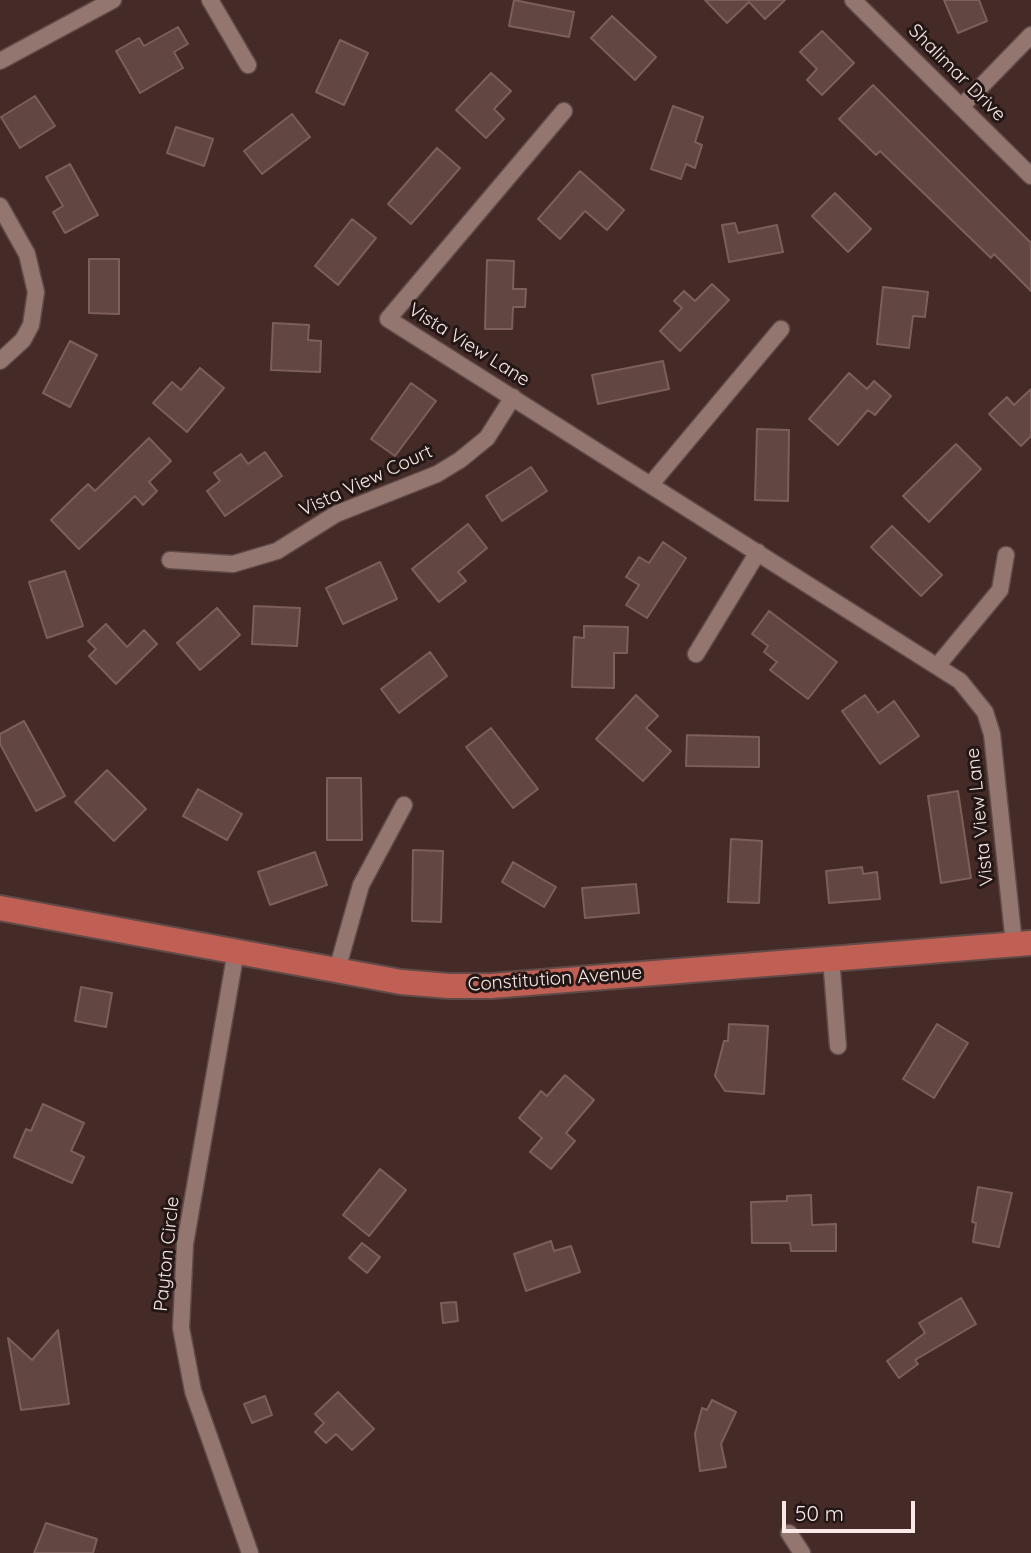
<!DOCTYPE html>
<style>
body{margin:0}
#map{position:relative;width:1031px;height:1553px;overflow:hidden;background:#452b27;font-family:Quicksand,sans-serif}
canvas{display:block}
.scale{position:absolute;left:782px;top:1501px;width:133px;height:32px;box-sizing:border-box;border:4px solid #fae9e6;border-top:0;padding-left:9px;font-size:21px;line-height:24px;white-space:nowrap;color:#fae9e6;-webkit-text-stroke:5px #231715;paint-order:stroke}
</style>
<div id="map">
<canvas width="1031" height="1553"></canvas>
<div class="scale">50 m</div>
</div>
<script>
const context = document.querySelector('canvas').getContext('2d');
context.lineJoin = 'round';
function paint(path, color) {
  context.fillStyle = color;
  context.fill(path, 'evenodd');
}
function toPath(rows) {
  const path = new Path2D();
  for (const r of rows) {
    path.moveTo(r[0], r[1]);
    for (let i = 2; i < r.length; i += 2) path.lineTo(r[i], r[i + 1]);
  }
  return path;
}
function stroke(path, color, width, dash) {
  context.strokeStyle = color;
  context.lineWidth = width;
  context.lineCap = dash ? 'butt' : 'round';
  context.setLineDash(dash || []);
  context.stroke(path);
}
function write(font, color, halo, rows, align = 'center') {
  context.font = font + ' Quicksand,sans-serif';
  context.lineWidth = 6;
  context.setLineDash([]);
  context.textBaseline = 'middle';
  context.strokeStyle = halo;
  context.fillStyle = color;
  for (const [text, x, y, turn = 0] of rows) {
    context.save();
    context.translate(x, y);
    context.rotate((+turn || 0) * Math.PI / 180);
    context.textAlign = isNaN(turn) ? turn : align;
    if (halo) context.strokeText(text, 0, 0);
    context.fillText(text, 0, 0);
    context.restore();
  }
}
const building = toPath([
 [514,0,574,12,569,37,509,26,514,0],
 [705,0,785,0,765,19,749,2,727,23,705,0],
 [944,0,979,0,987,21,958,33,944,0],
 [612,16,656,57,635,80,591,38,612,16],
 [178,27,188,44,174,52,183,68,140,93,116,51,139,38,144,46,178,27],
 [822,31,854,63,822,95,807,80,817,69,800,52,822,31],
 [340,40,368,53,344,105,316,92,340,40],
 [491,73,511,91,494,109,504,119,486,138,456,110,491,73],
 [873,85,1031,243,1031,291,994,254,991,258,880,151,876,155,839,119,873,85],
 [35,96,55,126,20,148,1,117,35,96],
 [673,106,703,117,695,142,702,145,695,168,686,164,681,179,651,169,673,106],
 [292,114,310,137,262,174,244,151,292,114],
 [176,127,213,139,204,166,167,153,176,127],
 [437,148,460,168,411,224,388,204,437,148],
 [70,164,98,215,65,233,53,212,63,206,46,177,70,164],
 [580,171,624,210,607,230,585,211,560,239,538,219,580,171],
 [835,193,871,229,848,252,812,216,835,193],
 [352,219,376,238,338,285,315,266,352,219],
 [735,223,738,233,777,225,783,252,729,262,722,225,735,223],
 [89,259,119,259,119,314,89,313,89,259],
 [487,260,514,261,513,289,526,289,525,307,513,307,512,329,485,329,487,260],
 [712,284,729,300,680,351,660,331,682,308,674,301,684,291,695,301,712,284],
 [883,287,928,292,925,317,913,316,909,348,877,344,883,287],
 [273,323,309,325,308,340,321,341,320,372,271,370,273,323],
 [70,341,97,355,70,407,43,393,70,341],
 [663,361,669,389,598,404,592,375,663,361],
 [200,368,224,388,187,432,153,403,172,382,181,390,200,368],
 [849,373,867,389,874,381,891,396,875,415,868,410,838,445,809,419,849,373],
 [411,383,436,401,395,456,371,439,411,383],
 [1031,389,1031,436,1021,446,989,414,1007,397,1014,405,1031,389],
 [757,429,789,430,788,501,755,500,757,429],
 [149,438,171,461,149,482,157,491,143,505,135,496,79,549,51,520,88,484,95,491,149,438],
 [956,444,981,469,929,522,903,496,956,444],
 [265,452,282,476,225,516,207,491,220,481,214,473,241,454,248,464,265,452],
 [531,467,547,491,502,521,486,496,531,467],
 [468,524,487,548,458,572,466,581,439,602,412,569,468,524],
 [892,526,942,575,921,596,871,547,892,526],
 [663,542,686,558,647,618,626,605,639,585,626,577,639,557,649,563,663,542],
 [380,562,397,599,343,624,326,588,380,562],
 [65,571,83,626,47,638,29,582,65,571],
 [254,606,300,608,297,646,252,644,254,606],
 [217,608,240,635,200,670,177,643,217,608],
 [769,611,837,662,808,699,770,670,777,662,764,652,768,646,752,634,769,611],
 [106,624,127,647,144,630,157,644,116,684,89,656,96,649,88,641,106,624],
 [584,626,628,627,627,653,614,653,614,688,572,687,574,637,584,638,584,626],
 [430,652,447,676,399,713,381,689,430,652],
 [636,695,658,716,646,728,671,751,643,781,596,739,636,695],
 [865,695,878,713,894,701,919,736,880,764,842,711,865,695],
 [24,721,65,796,36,811,0,744,0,734,24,721],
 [491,728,538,789,513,808,466,747,491,728],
 [687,735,759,737,759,767,686,766,687,735],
 [107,770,146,809,114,841,75,802,107,770],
 [327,778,361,778,362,840,327,840,327,778],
 [198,789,242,814,227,840,183,816,198,789],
 [958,791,971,878,941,883,928,796,958,791],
 [731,839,762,841,759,903,728,902,731,839],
 [413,850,443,851,441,922,412,921,413,850],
 [315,852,327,885,270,905,258,872,315,852],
 [513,862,556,887,544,907,502,882,513,862],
 [862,867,863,874,877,872,880,899,829,903,826,871,862,867],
 [636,884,639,913,585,918,582,888,636,884],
 [81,987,112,993,106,1027,75,1021,81,987],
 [729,1024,768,1026,764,1094,725,1091,715,1076,724,1041,728,1041,729,1024],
 [937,1024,968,1043,934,1098,903,1079,937,1024],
 [565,1075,594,1100,566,1133,575,1141,551,1169,530,1152,542,1138,519,1118,541,1091,547,1096,565,1075],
 [43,1104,84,1123,71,1151,84,1157,72,1183,14,1157,26,1129,31,1131,43,1104],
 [380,1169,406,1190,369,1236,343,1215,380,1169],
 [978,1187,1012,1193,999,1247,973,1242,976,1223,972,1222,978,1187],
 [811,1195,812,1225,836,1224,836,1251,791,1251,790,1243,752,1243,751,1202,787,1201,787,1196,811,1195],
 [551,1241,554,1251,571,1246,580,1272,526,1291,514,1254,551,1241],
 [362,1243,380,1257,367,1273,349,1258,362,1243],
 [961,1298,976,1324,915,1360,918,1364,899,1378,887,1361,925,1333,919,1323,961,1298],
 [456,1302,458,1321,443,1323,441,1303,456,1302],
 [58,1330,69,1404,21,1410,8,1338,32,1360,58,1330],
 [338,1392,374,1429,352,1450,336,1434,326,1443,315,1432,324,1423,315,1414,338,1392],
 [265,1396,272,1415,252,1423,244,1404,265,1396],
 [712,1400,736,1412,721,1444,726,1467,700,1471,695,1434,702,1408,707,1410,712,1400],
 [46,1523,97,1539,93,1553,34,1553,46,1523]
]);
const street = toPath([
 [210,0,248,65],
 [853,0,1031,176],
 [0,61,113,0],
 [961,107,1031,35],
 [564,111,388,319,960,681,985,712,992,734,1014,944],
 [0,206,27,254,36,292,31,325,23,340,0,361],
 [651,484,781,329],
 [170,560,233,564,277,551,336,514,437,474,460,460,487,438,513,397],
 [696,654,758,552],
 [938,665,1000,590,1006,555],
 [236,951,185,1244,181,1328,193,1391,250,1553],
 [831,958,838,1046],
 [337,970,361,885,404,805],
 [789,1533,802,1553]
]);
const primary = toPath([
 [0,908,401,982,449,986,491,986,1031,943]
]);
const streetNames = [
 ["Shalimar Drive",957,73,45],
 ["Vista View Lane",469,345,32],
 ["Vista View Court",366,481,-25],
 ["Vista View Lane",980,817,-96],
 ["Constitution Avenue",555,979,-4],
 ["Payton Circle",167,1254,-84]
];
paint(building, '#624642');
stroke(building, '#7c5f5a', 2);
stroke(street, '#604b48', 19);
stroke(primary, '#604b48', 28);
stroke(street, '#947671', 16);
stroke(primary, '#c05f54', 24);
write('19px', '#fae9e6', '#231715', streetNames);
</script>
